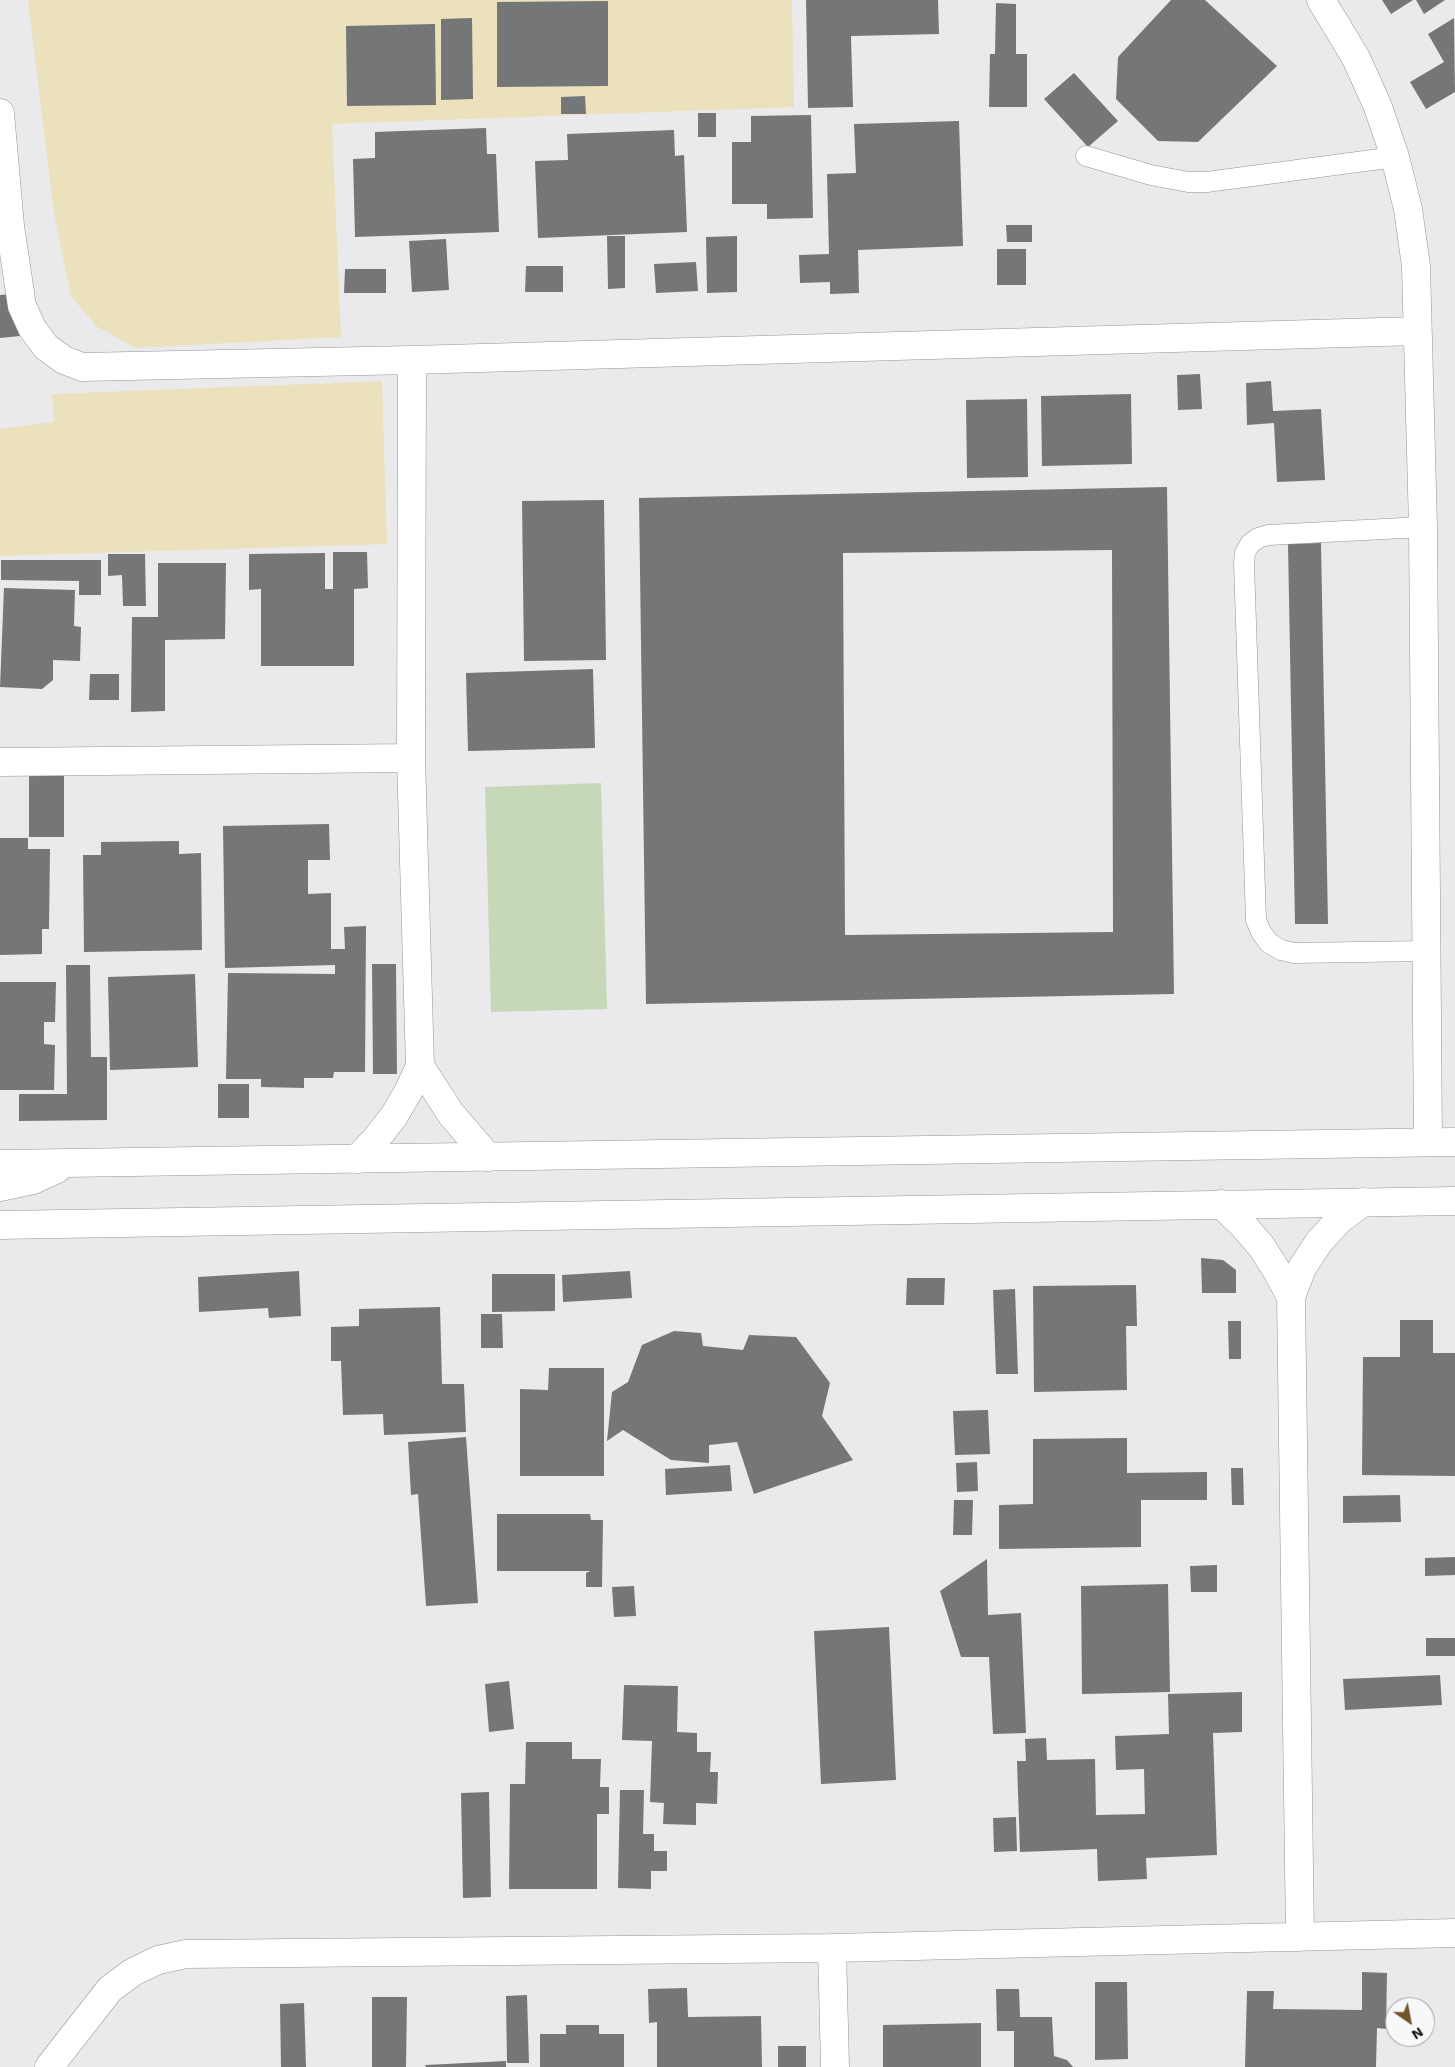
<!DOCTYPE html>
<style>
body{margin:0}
#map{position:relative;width:1455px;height:2067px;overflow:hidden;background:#eaeaec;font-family:"Work Sans",sans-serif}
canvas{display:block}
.north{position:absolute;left:1385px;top:1997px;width:50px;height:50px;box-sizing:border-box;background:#f7f8fa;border:1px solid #9fa0a1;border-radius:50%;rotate:147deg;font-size:14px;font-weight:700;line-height:20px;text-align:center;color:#1b1b1c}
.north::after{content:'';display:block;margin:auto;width:18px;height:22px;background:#735329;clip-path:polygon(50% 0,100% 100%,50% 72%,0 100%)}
</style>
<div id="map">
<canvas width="1455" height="2067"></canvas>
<div class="north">N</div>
</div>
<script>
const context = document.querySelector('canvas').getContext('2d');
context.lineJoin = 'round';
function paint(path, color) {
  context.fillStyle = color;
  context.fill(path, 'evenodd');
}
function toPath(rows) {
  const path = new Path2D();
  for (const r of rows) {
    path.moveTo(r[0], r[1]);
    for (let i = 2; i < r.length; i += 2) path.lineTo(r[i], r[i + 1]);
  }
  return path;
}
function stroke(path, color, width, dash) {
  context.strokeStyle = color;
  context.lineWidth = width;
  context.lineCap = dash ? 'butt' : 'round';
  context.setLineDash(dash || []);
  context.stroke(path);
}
const green = toPath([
 [601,783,607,1009,491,1012,485,787]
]);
const sand = toPath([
 [28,0,792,0,794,107,332,124,341,337,136,348,96,326,71,296,54,214],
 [382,381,387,544,0,556,0,429,54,422,52,394]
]);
const building = toPath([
 [806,0,938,0,939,34,851,36,853,107,808,108],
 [1171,0,1205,0,1277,66,1198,142,1158,141,1116,99,1118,57],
 [1382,0,1413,0,1391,14],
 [1416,0,1445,0,1424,14],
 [608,1,608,86,497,87,497,2],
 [996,3,1016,4,1016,54,1027,54,1027,107,989,107,990,54,995,54],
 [472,18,473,99,441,100,441,19],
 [1454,18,1455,92,1426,109,1410,82,1444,62,1428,34],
 [435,24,436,105,347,106,346,26],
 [1074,73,1118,121,1088,147,1044,99],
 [585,96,586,114,561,114,561,97],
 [698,113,716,113,716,137,698,137],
 [811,115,813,218,767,219,767,204,732,204,732,142,751,142,751,116],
 [959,121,963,246,858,250,859,293,830,294,830,282,800,283,799,255,829,254,827,174,856,173,854,124],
 [486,128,487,154,496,154,499,232,355,237,353,159,375,158,375,132],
 [674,130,675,156,684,155,687,232,538,238,535,161,568,160,567,134],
 [1006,225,1032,225,1032,242,1007,242],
 [607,236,625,236,625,288,608,289],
 [737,236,737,292,707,293,706,237],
 [446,239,449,290,412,292,409,241],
 [997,249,1026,249,1026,285,997,285],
 [696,262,698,291,656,293,654,264],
 [526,266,563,266,563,292,525,292],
 [345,269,386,269,386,293,344,293],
 [16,294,20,336,0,338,0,295],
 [1200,374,1202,409,1178,410,1177,375],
 [1271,381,1273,411,1321,409,1325,480,1277,482,1274,423,1247,425,1246,383],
 [1131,394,1132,464,1042,466,1041,396],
 [1027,399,1028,477,967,478,966,400],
 [1167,487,1174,994,646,1004,639,498],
 [1112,550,1113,932,845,935,843,553],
 [604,500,606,660,524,661,522,501],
 [1321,543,1328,924,1295,924,1288,544],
 [333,552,367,552,368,588,354,589,354,666,261,666,261,589,249,590,249,554,325,553,325,589,333,589],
 [108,554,145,554,146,606,123,606,122,575,108,576],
 [1,560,101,560,101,595,79,595,79,581,1,580],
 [158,563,226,563,225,639,165,640,165,711,131,712,132,617,158,617],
 [4,588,75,590,74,626,81,627,80,661,53,660,53,680,42,689,0,687],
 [593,669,595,748,468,751,466,673],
 [90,674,119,674,119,700,89,700],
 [29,771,64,771,64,837,29,837],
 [329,824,330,860,308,860,308,894,331,893,331,949,345,949,344,927,366,926,365,1072,334,1072,333,1078,304,1078,304,1088,261,1087,261,1079,226,1079,228,973,335,974,335,965,225,968,223,826],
 [0,838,28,838,28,849,50,849,49,929,42,929,42,954,0,955],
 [179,841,179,854,201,853,202,950,84,952,83,855,101,855,101,842],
 [372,964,396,964,397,1074,373,1074],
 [66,965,90,965,91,1057,107,1057,107,1120,19,1121,19,1094,67,1094],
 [195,974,198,1067,110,1070,108,977],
 [0,982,56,982,55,1022,44,1022,44,1044,55,1045,54,1090,0,1090],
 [218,1084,249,1084,249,1118,218,1118],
 [1201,1258,1223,1260,1236,1270,1236,1293,1202,1293],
 [299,1271,301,1316,269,1318,268,1308,199,1312,198,1277],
 [630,1271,632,1298,563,1302,562,1275],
 [492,1274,555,1274,555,1311,492,1312],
 [907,1278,945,1278,944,1305,906,1305],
 [1136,1285,1137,1326,1126,1326,1127,1390,1034,1392,1033,1286],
 [1015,1289,1018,1374,996,1374,993,1290],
 [440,1307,442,1384,464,1384,466,1432,384,1435,383,1414,343,1415,341,1361,331,1361,331,1327,359,1326,359,1309],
 [481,1314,502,1314,503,1348,481,1348],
 [1400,1320,1433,1320,1433,1353,1455,1353,1455,1476,1362,1475,1363,1357,1400,1357],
 [1228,1321,1241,1321,1241,1359,1229,1359],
 [674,1331,701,1333,703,1346,743,1350,749,1335,796,1337,830,1383,822,1416,853,1460,754,1494,737,1442,709,1445,709,1463,671,1460,623,1430,607,1441,612,1392,628,1382,642,1345],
 [549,1368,604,1368,604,1476,520,1476,520,1389,548,1390],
 [988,1410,990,1454,955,1455,953,1411],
 [466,1437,478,1603,426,1606,418,1494,411,1495,408,1442],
 [1127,1438,1127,1473,1207,1472,1207,1500,1141,1500,1141,1547,999,1549,999,1505,1033,1504,1033,1439],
 [977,1462,978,1491,957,1492,956,1463],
 [730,1465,732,1491,666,1495,665,1469],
 [1231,1468,1243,1468,1244,1505,1232,1505],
 [1400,1495,1401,1522,1343,1523,1343,1496],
 [954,1500,973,1500,972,1535,953,1535],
 [497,1514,590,1514,591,1520,603,1520,602,1587,586,1587,586,1573,590,1571,497,1571],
 [1455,1557,1455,1575,1425,1576,1425,1558],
 [987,1559,988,1615,1021,1613,1026,1733,993,1734,989,1657,961,1657,940,1591],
 [1217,1565,1217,1592,1191,1592,1190,1566],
 [1168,1584,1170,1692,1082,1694,1081,1586],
 [634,1586,636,1616,614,1617,612,1587],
 [889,1627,896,1780,821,1784,814,1631],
 [1426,1638,1455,1638,1455,1656,1426,1656],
 [1440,1675,1442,1705,1345,1710,1343,1679],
 [509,1681,514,1729,489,1732,485,1684],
 [624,1685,678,1686,677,1732,697,1733,697,1752,711,1752,710,1772,718,1772,717,1804,696,1803,696,1825,663,1824,664,1803,650,1802,652,1741,622,1740],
 [1242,1692,1242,1732,1213,1733,1217,1855,1146,1858,1147,1879,1098,1881,1097,1849,1020,1852,1017,1761,1026,1761,1025,1739,1046,1738,1047,1760,1095,1759,1096,1815,1145,1814,1144,1769,1116,1770,1115,1736,1169,1734,1168,1694],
 [526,1742,572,1742,572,1759,601,1759,600,1787,609,1787,609,1814,597,1814,597,1889,509,1889,510,1784,525,1784],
 [620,1790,644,1790,643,1834,654,1834,654,1851,667,1851,667,1871,651,1871,651,1889,618,1888],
 [489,1792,491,1897,463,1898,461,1793],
 [1016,1817,1017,1851,994,1852,993,1818],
 [1362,1972,1387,1973,1386,2029,1377,2028,1376,2067,1245,2067,1247,1991,1274,1991,1273,2009,1362,2010],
 [1095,1982,1127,1982,1128,2059,1095,2060],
 [687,1988,688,2017,761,2016,762,2067,657,2067,657,2022,649,2023,648,1989],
 [996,1989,1019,1989,1020,2017,1052,2017,1054,2056,1067,2060,1073,2067,1014,2067,1014,2031,997,2031],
 [527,1995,529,2063,507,2063,506,1996],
 [372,1997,407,1997,406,2067,372,2067],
 [304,2003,306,2067,281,2067,280,2004],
 [981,2023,981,2067,883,2067,883,2025],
 [566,2025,599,2025,599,2034,624,2034,624,2067,540,2067,540,2034,566,2034],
 [778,2046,806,2046,806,2067,778,2067],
 [506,2061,506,2067,426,2067,425,2065]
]);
const service = toPath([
 [1086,156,1151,175,1188,182,1207,182,1395,157],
 [1423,527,1268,535,1258,538,1250,544,1245,553,1244,563,1256,920,1261,932,1269,943,1281,950,1294,953,1426,951]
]);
const minor = toPath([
 [1321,0,1356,58,1378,107,1395,157,1408,209,1416,266,1423,527,1428,1142],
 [0,113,10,226,22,306,32,328,46,347,64,360,82,367,412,360,1417,331],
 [0,762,411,758],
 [420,1066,451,1114,488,1157],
 [357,1159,376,1139,394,1116,408,1092,420,1066,411,758,412,360],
 [1221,1204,1242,1224,1261,1246,1277,1271,1291,1297],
 [1300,1937,1291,1297,1302,1268,1319,1242,1339,1220,1363,1202],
 [832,1948,835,2067],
 [49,2067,110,1989,133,1972,158,1960,186,1954,832,1948,1455,1933]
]);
const tertiary = toPath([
 [0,1164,1455,1142],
 [0,1187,33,1180,57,1169],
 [0,1225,1455,1201]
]);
paint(green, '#c6d8b8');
paint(sand, '#ebe1bc');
paint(building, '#757677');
stroke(service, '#939496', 21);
stroke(minor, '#939496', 29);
stroke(tertiary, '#939496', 29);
stroke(service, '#fff', 20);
stroke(minor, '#fff', 28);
stroke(tertiary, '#fff', 28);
</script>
